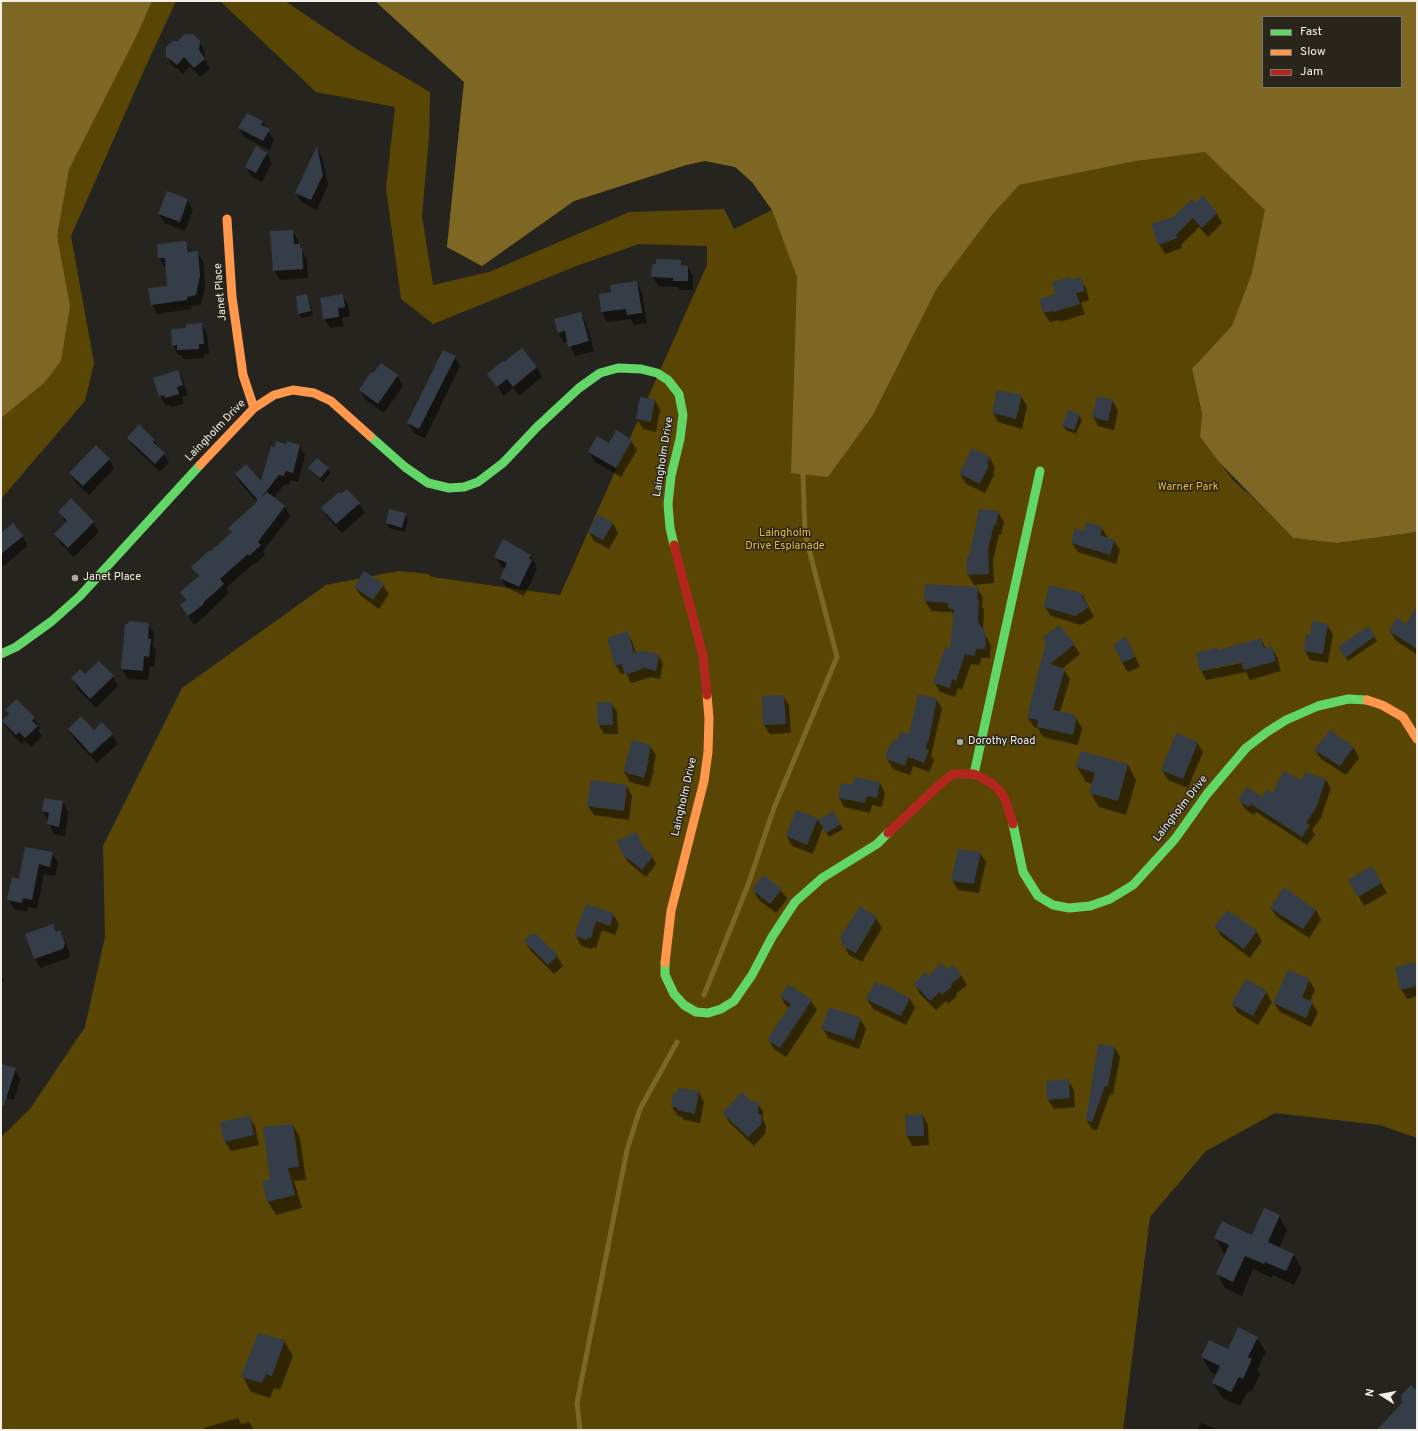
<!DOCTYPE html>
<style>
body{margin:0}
#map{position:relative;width:1418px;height:1431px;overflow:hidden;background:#26241e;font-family:Overpass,sans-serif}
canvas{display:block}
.frame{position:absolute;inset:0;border:2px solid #f2efe8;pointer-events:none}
.legend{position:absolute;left:1262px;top:16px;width:140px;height:72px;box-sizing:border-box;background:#29251a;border:1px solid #79766c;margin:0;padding:5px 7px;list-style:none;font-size:12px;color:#f2efe8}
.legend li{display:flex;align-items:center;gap:8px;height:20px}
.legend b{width:20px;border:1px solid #79766c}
.north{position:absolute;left:1362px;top:1375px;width:40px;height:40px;-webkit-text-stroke:3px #29251a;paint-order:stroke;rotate:281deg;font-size:11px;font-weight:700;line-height:16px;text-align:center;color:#f2efe8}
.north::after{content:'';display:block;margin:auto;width:14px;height:18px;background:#f2efe8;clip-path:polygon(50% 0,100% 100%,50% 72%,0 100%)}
</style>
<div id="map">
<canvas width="1418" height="1431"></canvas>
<div class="frame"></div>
<ul class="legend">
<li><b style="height:5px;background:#63d668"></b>Fast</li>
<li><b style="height:5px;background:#ff974d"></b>Slow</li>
<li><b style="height:5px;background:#b3261e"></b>Jam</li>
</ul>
<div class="north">N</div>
</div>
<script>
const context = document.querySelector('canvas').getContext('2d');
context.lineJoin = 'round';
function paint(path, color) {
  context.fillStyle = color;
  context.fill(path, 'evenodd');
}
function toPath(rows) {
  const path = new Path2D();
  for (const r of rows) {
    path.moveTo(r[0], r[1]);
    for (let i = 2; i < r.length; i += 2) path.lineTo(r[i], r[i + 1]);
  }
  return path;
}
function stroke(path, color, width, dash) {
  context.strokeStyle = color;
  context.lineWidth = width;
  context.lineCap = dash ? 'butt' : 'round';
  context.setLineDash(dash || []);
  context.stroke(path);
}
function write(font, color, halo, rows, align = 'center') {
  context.font = font + ' Overpass,sans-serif';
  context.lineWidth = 3;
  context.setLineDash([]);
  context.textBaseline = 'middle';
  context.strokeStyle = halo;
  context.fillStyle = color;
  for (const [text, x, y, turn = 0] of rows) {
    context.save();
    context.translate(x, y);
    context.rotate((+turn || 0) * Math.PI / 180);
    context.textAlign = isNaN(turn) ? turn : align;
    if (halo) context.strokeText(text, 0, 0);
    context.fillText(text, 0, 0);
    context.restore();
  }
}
const green = toPath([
 [1,1,176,1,145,68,71,236,94,363,85,401,1,499],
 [220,1,285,1,355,48,430,92,429,137,422,216,433,285,489,272,629,212,724,209,734,229,772,210,752,182,736,167,705,161,686,165,574,201,482,266,447,247,464,82,375,1,1417,1,1417,455,1192,370,1202,414,1200,437,1219,462,1234,481,1246,492,1247,492,1293,538,1337,543,1417,532,1417,1138,1380,1125,1275,1113,1206,1151,1150,1217,1123,1430,1,1430,1,1137,30,1109,85,1027,105,937,103,846,182,688,326,585,398,571,428,574,432,577,560,595,707,265,707,246,639,244,579,265,433,324,401,299,386,188,395,107,316,92],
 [1263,17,1401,17,1401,87,1263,87]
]);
const water = toPath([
 [1,1,152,1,136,37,69,169,57,236,70,306,61,361,44,383,1,418],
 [375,1,1417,1,1417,532,1337,543,1293,538,1219,462,1200,437,1202,414,1192,369,1232,326,1252,273,1265,210,1205,152,1135,161,1019,185,991,216,937,288,873,415,828,477,791,473,797,277,772,210,752,182,735,167,705,161,686,165,574,201,482,266,447,247,464,82],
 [1263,17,1401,17,1401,87,1263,87]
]);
const shadow = toPath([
 [199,42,205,52,204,59,210,69,200,77,190,66,183,74,178,69,173,67,167,57],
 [262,122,274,140,269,150,244,137,239,128],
 [317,148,322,157,328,185,317,210,301,202,296,193],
 [267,154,272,163,262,182,251,176,246,167],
 [1203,197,1217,214,1222,223,1208,237,1199,227,1181,245,1182,248,1165,254,1159,244,1173,218,1195,204],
 [187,200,193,210,185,231,165,223,159,214],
 [292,231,298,240,298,245,307,259,308,278,280,280,274,271],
 [185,242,191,252,197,252,203,261,205,287,201,305,191,306,192,309,157,314,152,304,168,286,167,267,165,268,159,258],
 [680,261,683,266,688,267,693,276,693,290,680,290,678,287,658,286,652,276],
 [1070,278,1072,281,1080,279,1086,288,1089,300,1081,303,1085,314,1060,322,1059,320,1050,322,1044,313,1041,300,1057,295],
 [637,282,642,292,647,323,634,325,631,319,607,322,602,312,600,294,612,293],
 [307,295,309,299,313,316,301,318,299,313],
 [342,295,348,305,350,316,342,318,344,326,330,328,324,318],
 [581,313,586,323,594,351,575,356,568,341,564,343,558,333,555,319],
 [202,324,207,334,209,354,204,354,204,358,184,359,181,355,178,355,173,345,187,329],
 [522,350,537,367,542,377,519,396,513,388,504,396,489,374],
 [455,356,460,366,425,438,414,433,408,423],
 [381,364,397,376,403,386,384,413,366,400,360,390],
 [178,371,183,380,188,395,182,397,184,404,172,407,170,405,166,406,160,396],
 [1021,396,1027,406,1022,429,998,422,993,413],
 [641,398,655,400,660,410,656,432,643,429,637,419],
 [1113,401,1118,411,1114,430,1098,426,1093,417],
 [1079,415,1082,420,1076,434,1066,430,1063,426],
 [128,438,154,440,169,462,160,472,133,446],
 [631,441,637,450,621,477,595,462,589,452,609,444],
 [287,445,300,446,305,455,298,482,291,480,289,485,285,484,273,498,285,507,290,516,263,551,265,555,255,564,254,563,226,588,229,593,208,613,208,614,194,625,181,605,186,601,181,592,199,578,192,567,211,553,232,533,230,529,257,503,257,502,241,484,236,475,262,483],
 [972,449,990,458,995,468,993,473,994,475,985,493,966,484,960,474],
 [109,459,114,469,89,495,76,483,70,473],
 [309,468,328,469,330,473,323,482,312,472],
 [359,503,365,513,342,533,328,518,322,508],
 [390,510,405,514,408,519,405,532,389,528,387,523],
 [59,512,93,522,99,532,74,557,61,544,55,534,66,523],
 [998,512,1004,522,1001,535,999,534,993,561,994,583,974,585,968,575,970,558],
 [613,523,618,533,609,549,594,541,589,532],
 [1102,528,1108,538,1114,541,1120,550,1116,564,1078,552,1072,543,1084,532],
 [1,534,22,536,28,546,2,567],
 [530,555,536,565,535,567,537,570,524,596,506,587,501,578,505,569,501,566,496,557],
 [383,585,389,594,379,609,361,596,355,587],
 [926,586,977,588,983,597,982,607,984,610,983,631,991,645,990,658,981,658,980,665,971,664,962,690,958,688,955,697,940,692,934,682,951,649,954,617,952,612,931,611,925,601],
 [1082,594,1094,617,1081,625,1051,616,1045,607],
 [1417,618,1417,657,1415,653,1396,641,1390,631,1406,626],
 [148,624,154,633,153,646,156,650,154,666,150,666,148,680,128,679,122,669,126,625],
 [1327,625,1333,634,1328,663,1310,660,1305,651,1311,636],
 [1059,626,1074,645,1080,654,1062,669,1064,670,1070,679,1060,712,1072,715,1074,717,1076,718,1082,728,1078,745,1043,737,1038,728,1034,727,1028,718],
 [1368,628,1377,641,1348,661,1342,652],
 [627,633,632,641,636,654,658,655,663,664,660,679,651,677,631,683,626,673,621,674,616,666],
 [1126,638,1140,667,1128,672,1122,663],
 [1261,639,1266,649,1271,647,1277,657,1281,671,1250,680,1246,672,1206,680,1201,670,1217,648,1219,651],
 [1246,660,1246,662,1202,671,1202,669],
 [85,676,113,677,118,686,96,708,77,688,72,678],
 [783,696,789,705,791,733,770,734,764,725],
 [936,699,942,708,931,756,934,760,929,772,913,766,910,775,893,769,887,759,897,742,910,735],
 [16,700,34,718,40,728,38,730,42,736,31,747,25,741,22,744,9,731,3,722,9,715,6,710],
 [611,703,617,712,618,734,604,734,599,725],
 [69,730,94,731,112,734,118,744,97,763,74,739],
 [1330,731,1354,748,1359,758,1346,775,1321,759,1315,750],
 [1197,742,1203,752,1188,788,1168,780,1162,770],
 [650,746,656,755,653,769,654,771,649,787,630,782,624,772],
 [1128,765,1136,780,1126,815,1099,807,1090,792,1092,784,1086,782,1077,767],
 [1326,780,1331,788,1321,818,1312,830,1315,835,1307,845,1256,812,1254,815,1245,809,1240,800,1263,799,1303,781],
 [880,783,885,793,882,807,872,805,870,813,844,807,839,797,853,786],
 [627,786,632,796,629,820,594,815,588,806],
 [63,802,68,812,65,836,54,834,43,811],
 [833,812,843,829,829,837,823,827,813,854,792,846,787,836,817,818,818,821],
 [644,850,652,856,656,864,646,877,628,862,623,854],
 [52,853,58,863,55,876,44,874,37,909,28,907,27,912,14,909,8,899,20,880],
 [980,853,986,862,979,893,958,890,952,880],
 [1372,868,1387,893,1364,906,1350,880],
 [753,890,781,890,787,899,776,913,759,900],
 [587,905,613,914,619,924,615,935,602,930,596,948,593,947,592,949,581,946,576,936],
 [860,908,876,918,882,928,862,962,849,955,841,939],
 [1271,908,1316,910,1321,920,1309,938,1277,917],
 [1216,927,1257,932,1262,941,1250,958,1221,936],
 [60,932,65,941,70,954,68,958,40,968,35,959,26,935],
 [525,941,557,956,563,966,554,974,531,951],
 [1417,964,1417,996,1407,999,1401,989],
 [948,971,961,975,967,985,956,994,957,996,948,1004,946,1001,936,1010,920,994,915,984],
 [1,975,5,981,1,984],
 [1309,980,1315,990,1310,1001,1312,1003,1318,1012,1311,1027,1280,1012,1274,1003],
 [1266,992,1272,1002,1258,1025,1238,1013,1232,1004],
 [781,997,811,1001,817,1010,786,1057,774,1049,769,1040,789,1008,786,1006],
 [867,999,910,999,915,1008,906,1025,873,1009],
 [860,1019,866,1029,859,1049,828,1038,823,1029],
 [1115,1048,1120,1057,1113,1095,1110,1094,1097,1130,1092,1129,1087,1120],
 [1,1066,15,1069,20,1079,14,1100,1,1096],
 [1068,1080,1074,1090,1075,1107,1054,1109,1048,1100],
 [679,1089,699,1092,704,1102,700,1123,684,1120,682,1117,678,1116,672,1107,678,1094],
 [751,1102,758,1103,763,1112,763,1120,766,1126,765,1134,754,1146,729,1122,724,1113],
 [923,1115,928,1125,929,1145,912,1146,907,1136,906,1116],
 [249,1117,255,1126,259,1145,231,1151,225,1142,221,1123],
 [293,1125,300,1138,306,1180,294,1181,302,1208,276,1215,268,1202,271,1179],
 [1279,1216,1287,1230,1279,1248,1294,1255,1302,1269,1294,1285,1273,1275,1272,1278,1253,1269,1242,1296,1225,1288,1217,1274,1226,1254,1224,1253,1216,1238,1253,1236],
 [1257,1338,1266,1352,1257,1370,1260,1375,1251,1393,1248,1391,1240,1406,1222,1398,1213,1383,1217,1375,1211,1372,1202,1357,1229,1350],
 [284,1341,293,1356,280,1390,274,1388,270,1398,251,1392,243,1377],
 [238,1418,241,1424,249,1422,254,1430,205,1430,204,1428],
 [1201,1423,1219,1430,1197,1430]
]);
const stream = toPath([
 [704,995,748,885,774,808,837,657,805,534,803,474],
 [580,1430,577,1403,627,1150,640,1109,677,1042]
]);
const building = toPath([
 [184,34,193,34,200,41,199,50,205,59,194,68,184,57,177,65,171,60,166,57,166,47,173,41,178,41],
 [247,113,263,121,261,125,270,129,263,141,238,128],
 [256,146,267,153,256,173,245,167],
 [317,146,323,175,311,200,295,193],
 [167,191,188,199,180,222,158,214],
 [1203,195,1217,213,1202,228,1193,218,1176,235,1178,238,1158,245,1151,224,1173,217,1192,199,1195,203],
 [293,230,294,244,300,244,300,248,302,248,303,269,273,271,270,231],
 [186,241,188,252,198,251,200,276,196,295,187,297,187,300,151,305,148,288,167,286,165,258,158,258,157,244],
 [656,259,681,260,681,265,688,266,688,281,673,281,673,278,651,277,652,264,656,264],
 [1070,277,1071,280,1081,277,1085,291,1076,293,1080,304,1054,312,1053,311,1043,313,1039,299,1055,294,1052,282],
 [637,281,642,313,627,315,626,309,601,312,599,294,611,292,610,285],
 [307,294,311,311,298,314,296,296],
 [343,294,345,307,338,308,339,317,323,319,320,298],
 [581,312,589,341,568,347,565,331,558,333,554,319],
 [202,323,204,344,199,344,199,349,177,350,177,345,172,346,171,329,186,328,186,324],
 [522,348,537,367,513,387,507,379,497,387,487,374,503,361,504,362],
 [443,350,456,356,419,429,407,423],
 [381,363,398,375,378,404,359,390,371,372,373,373],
 [178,370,183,385,177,387,179,394,165,398,164,395,159,397,153,378],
 [997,390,1022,395,1016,419,992,413],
 [1097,396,1113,400,1108,421,1092,417],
 [640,397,655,399,651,422,636,419],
 [1068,410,1080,414,1074,430,1062,426],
 [139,424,155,440,153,442,165,453,155,464,127,438],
 [616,430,632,440,616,468,588,452,597,436,609,443],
 [276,441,286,444,287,441,300,445,293,473,286,471,284,476,279,475,261,498,267,492,285,506,258,542,261,545,249,556,248,554,220,579,224,584,203,603,204,604,188,616,180,605,186,600,180,592,199,576,191,567,210,550,211,551,232,532,228,528,256,503,257,499,235,474,246,464,261,481,271,446,275,447],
 [96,445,110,459,83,486,69,473],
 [972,448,990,457,987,464,989,465,980,484,959,474],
 [317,458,329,468,320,478,308,468],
 [347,489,360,503,336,524,321,508,339,492,341,494],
 [71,498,94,522,68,548,54,534,67,521,58,512],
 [389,509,406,513,402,528,386,523],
 [979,509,999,511,996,525,994,525,988,550,989,574,967,575,966,557,969,557],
 [598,514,613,523,603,540,588,532],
 [1086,522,1103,527,1100,535,1115,540,1110,555,1071,543,1075,528,1084,531],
 [13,523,23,536,1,554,1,533],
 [503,539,531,555,529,558,532,560,519,587,500,578,507,563,494,557],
 [364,571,384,584,373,600,354,587],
 [925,584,978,587,977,599,979,600,978,622,986,634,985,649,976,649,975,656,965,654,956,681,952,679,950,688,933,683,945,647,950,648,954,610,948,608,948,603,924,601],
 [1049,585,1082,593,1082,597,1089,607,1075,616,1044,607],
 [1417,606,1417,649,1389,631,1397,618,1406,624],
 [129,621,149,623,148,639,151,639,149,657,144,656,143,671,121,669,125,624,128,624],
 [1312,621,1328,624,1323,654,1304,651,1306,634,1310,635],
 [1059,625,1075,644,1050,664,1065,669,1053,710,1073,714,1072,716,1077,717,1073,735,1037,727,1038,720,1027,718,1037,675,1046,644,1043,637],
 [1368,626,1375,636,1345,658,1338,647],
 [628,631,634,653,642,651,659,654,656,671,645,668,625,675,622,664,615,666,607,638],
 [1126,637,1135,657,1122,663,1113,644],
 [1261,638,1264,648,1272,646,1276,661,1244,670,1241,662,1200,671,1196,653,1218,647,1218,650],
 [99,661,114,676,90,699,71,678,80,669,85,674],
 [918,694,937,698,929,739,925,749,929,750,924,763,908,757,905,766,886,759,886,754,889,746,890,746,893,740,897,741,900,732,909,734],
 [784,695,786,724,763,725,762,696],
 [16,699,35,717,32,721,38,726,25,738,19,732,16,735,2,721,9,714,5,710],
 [597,702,612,702,613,725,598,725],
 [81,716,94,730,102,722,113,734,91,754,68,729],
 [1330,730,1354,747,1340,766,1314,750],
 [1176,733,1198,742,1183,779,1161,770],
 [632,740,651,745,648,760,649,760,644,778,623,772],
 [1081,751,1128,764,1118,801,1089,793,1095,773,1076,767],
 [1283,771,1302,780,1305,772,1326,779,1316,808,1306,823,1310,825,1302,837,1251,804,1249,807,1238,800,1247,787,1262,797,1267,790,1273,793],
 [854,777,880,782,877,798,867,796,865,803,838,798,841,783,852,785],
 [591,780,627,785,624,811,587,806],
 [44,798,63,801,59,827,47,824,49,813,42,811],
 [796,810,818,818,807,845,786,836],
 [833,811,841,824,826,833,818,820],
 [636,832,644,848,653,856,642,870,623,855,617,841],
 [25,847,53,852,50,867,39,864,32,900,23,898,22,903,7,900,12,877,19,879],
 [958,849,981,852,974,884,951,881],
 [1372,866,1382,883,1358,897,1348,880],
 [763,875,782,889,770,904,752,890],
 [1284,887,1316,910,1303,929,1270,908],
 [586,904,614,913,610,926,596,921,591,939,588,937,587,940,574,936],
 [860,906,877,917,856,953,842,946,844,942,839,939],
 [1227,910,1233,915,1234,914,1257,931,1244,949,1214,927],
 [53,924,56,932,60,930,65,943,63,949,34,959,25,934],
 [531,934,536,934,558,955,548,965,524,941],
 [1417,962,1417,986,1400,990,1395,967],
 [941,963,948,969,953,965,962,975,951,984,952,986,942,995,940,992,930,1001,914,984,925,972,929,976],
 [1288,970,1310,979,1302,997,1313,1002,1306,1018,1273,1003],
 [1246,979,1267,991,1253,1016,1231,1004],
 [875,982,880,985,881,983,910,998,901,1016,866,999],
 [788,984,812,1000,780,1048,767,1040,791,1004,780,997],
 [829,1007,861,1018,854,1040,821,1029],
 [1098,1044,1115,1047,1108,1086,1105,1086,1092,1122,1086,1120],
 [1,1064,16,1068,4,1105,1,1105],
 [1069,1079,1070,1098,1047,1100,1046,1081],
 [678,1088,699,1091,695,1114,677,1110,678,1108,671,1107,673,1093,677,1093],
 [742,1092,751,1101,759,1102,758,1113,762,1116,761,1125,748,1137,722,1113],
 [923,1114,924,1136,906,1136,905,1115],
 [250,1116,254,1135,224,1142,220,1122],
 [293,1124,299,1167,288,1168,295,1195,267,1202,262,1181,270,1179,263,1127],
 [1264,1208,1280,1215,1268,1242,1294,1254,1286,1271,1265,1262,1264,1264,1245,1256,1233,1282,1216,1274,1229,1245,1214,1238,1222,1221,1252,1235],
 [1238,1327,1258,1337,1248,1357,1252,1359,1243,1379,1239,1377,1231,1392,1212,1383,1220,1366,1201,1357,1209,1340,1228,1349],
 [258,1333,285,1340,272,1376,266,1374,262,1383,241,1377],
 [1411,1385,1417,1391,1417,1430,1377,1430,1402,1403,1401,1395]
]);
const fast = toPath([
 [370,436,405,467,428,483,449,488,464,487,478,482,503,463,537,427,579,388,600,373,618,368,641,369,657,373,668,380,679,394,683,415,680,439,671,476,668,504,670,528,674,545],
 [1,654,16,647,52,621,80,596,200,465],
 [974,774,1040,471],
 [1013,824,1023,872,1038,896,1053,905,1069,908,1090,906,1110,899,1133,885,1175,839,1207,794,1246,748,1267,732,1286,720,1318,706,1348,699,1367,700],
 [665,963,665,975,674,994,684,1005,696,1012,708,1013,721,1009,734,1001,752,975,772,937,795,902,822,878,877,844,888,833]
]);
const slow = toPath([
 [227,219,232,297,243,375,254,408],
 [200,465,254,408,274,395,293,390,314,393,331,401,370,436],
 [1367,700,1382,705,1403,717,1417,739],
 [665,963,671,911,704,781,708,752,709,718,707,695]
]);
const jam = toPath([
 [674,545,703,656,707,695],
 [888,833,938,786,953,774,974,774,990,782,1000,791,1005,799,1013,824]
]);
const markers = [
 [75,578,4,"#aba8a1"],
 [960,742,4,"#aba8a1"]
];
const streetNames = [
 ["Janet Place",221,292,-95],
 ["Laingholm Drive",216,431,-46],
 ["Laingholm Drive",664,457,-81],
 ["Laingholm Drive",685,797,-77],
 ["Laingholm Drive",1181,809,-52]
];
const parkNames = [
 ["Warner Park",1188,488],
 ["Laingholm",785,534],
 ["Drive Esplanade",785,547]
];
const poiNames = [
 ["Janet Place",83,578],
 ["Dorothy Road",968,742]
];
paint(green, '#594604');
paint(water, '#7e6623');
paint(shadow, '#0007');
stroke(stream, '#7e6623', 5);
paint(building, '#353e48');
stroke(fast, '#63d668', 9);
stroke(slow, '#ff974d', 9);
stroke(jam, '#b3261e', 9);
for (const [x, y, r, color] of markers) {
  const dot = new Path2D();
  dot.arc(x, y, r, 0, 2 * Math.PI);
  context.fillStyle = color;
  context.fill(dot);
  stroke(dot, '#29251a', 1.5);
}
write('11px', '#f2efe8', '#29251a', streetNames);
write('11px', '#eabd3a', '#29251a', parkNames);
write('11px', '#f2efe8', '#29251a', poiNames, 'left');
</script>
